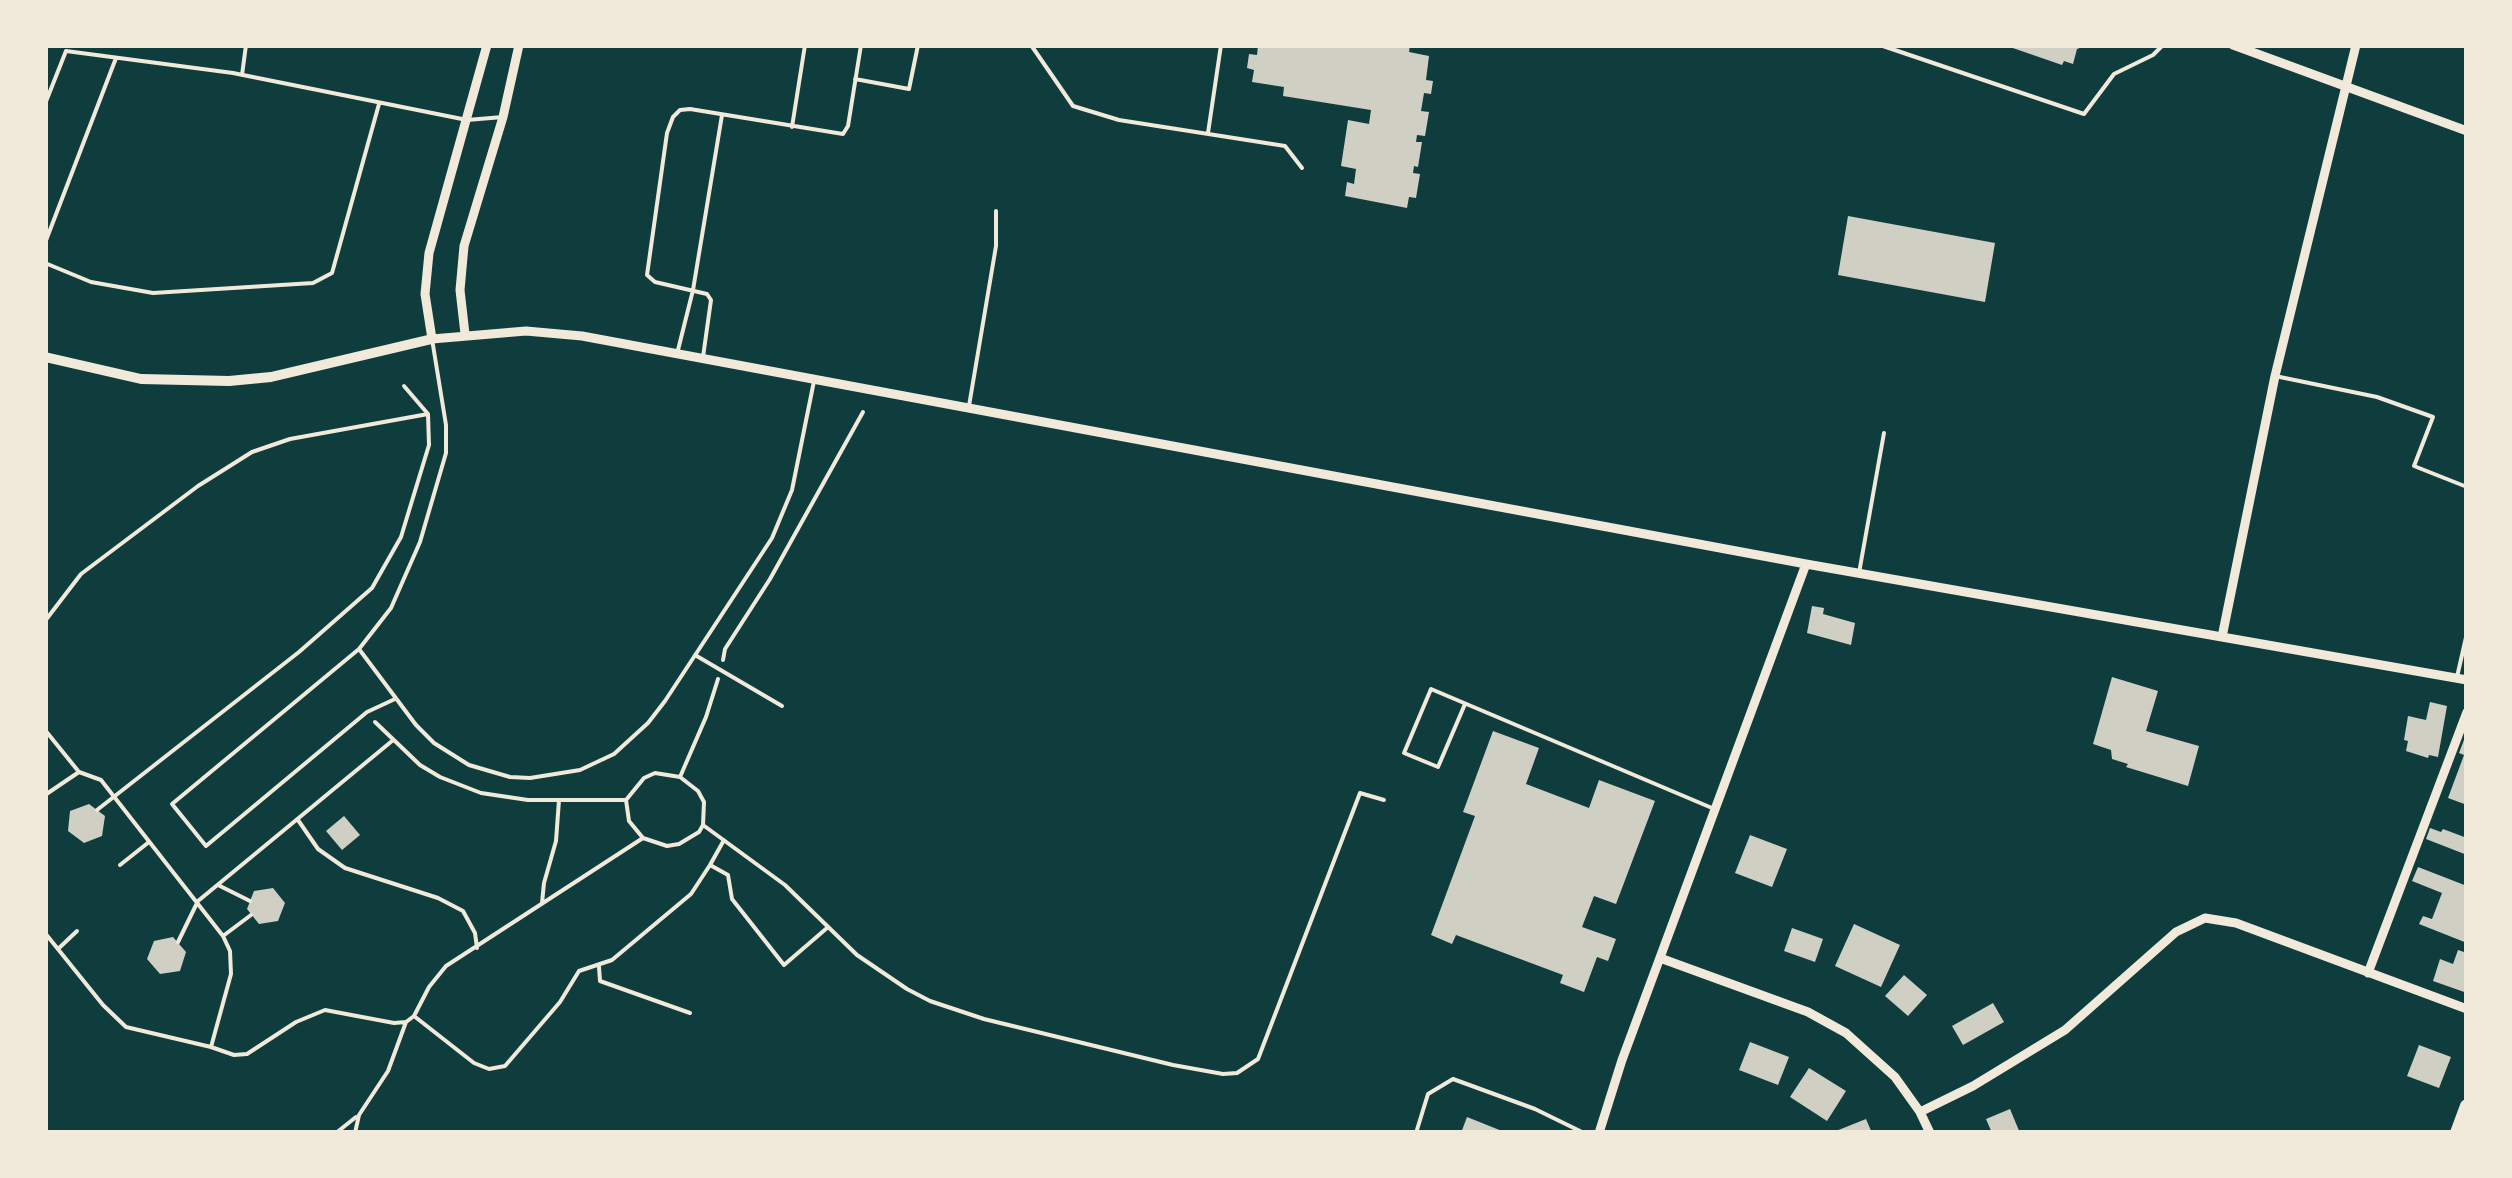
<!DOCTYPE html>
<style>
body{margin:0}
#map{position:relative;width:2512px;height:1178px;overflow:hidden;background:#0f3d3e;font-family:Overpass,sans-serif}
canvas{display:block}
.frame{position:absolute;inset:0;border:48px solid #f1e9da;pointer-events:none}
</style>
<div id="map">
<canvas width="2512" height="1178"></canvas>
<div class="frame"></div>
</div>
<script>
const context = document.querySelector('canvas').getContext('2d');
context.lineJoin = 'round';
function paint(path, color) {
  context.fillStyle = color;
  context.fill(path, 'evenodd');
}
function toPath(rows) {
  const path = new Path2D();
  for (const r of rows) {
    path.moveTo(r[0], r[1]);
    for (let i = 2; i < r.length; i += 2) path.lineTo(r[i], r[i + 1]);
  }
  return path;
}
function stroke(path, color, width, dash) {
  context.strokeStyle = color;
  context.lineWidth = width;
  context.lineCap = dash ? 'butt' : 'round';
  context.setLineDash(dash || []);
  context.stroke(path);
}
const building = toPath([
 [1258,45,1367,45,1384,48,1384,45,1410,45,1409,52,1429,56,1426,80,1433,81,1431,94,1424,93,1421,111,1429,112,1425,136,1417,135,1416,142,1422,142,1418,167,1414,166,1413,173,1420,174,1416,198,1409,197,1407,208,1345,196,1347,182,1354,184,1356,169,1341,166,1348,120,1369,124,1371,110,1283,96,1284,87,1252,82,1254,70,1247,68,1249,54,1257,55],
 [2088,45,2077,49,2073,64,2064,61,2062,65,2007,46],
 [1848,216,1995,243,1985,302,1838,275],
 [1812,606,1824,608,1823,614,1855,623,1851,645,1807,633],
 [2112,677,2158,691,2146,731,2199,746,2188,786,2126,767,2128,764,2112,759,2111,750,2093,744],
 [2430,702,2447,706,2438,757,2429,755,2428,758,2406,751,2408,741,2404,740,2408,716,2426,720],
 [1493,731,1539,748,1526,784,1589,808,1599,780,1655,801,1616,904,1594,896,1582,927,1616,939,1608,961,1597,957,1584,992,1560,983,1563,975,1456,935,1452,944,1431,935,1475,816,1463,812],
 [2467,732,2467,805,2448,798,2464,755,2459,753],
 [89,804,105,816,102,836,84,843,68,831,70,811],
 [344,816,360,835,342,850,326,831],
 [2430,828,2441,832,2443,829,2467,838,2467,855,2426,839],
 [1750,835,1787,849,1772,887,1735,873],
 [2418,867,2467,886,2467,943,2419,924,2423,916,2432,919,2442,893,2412,881],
 [273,888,285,903,278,921,259,924,247,909,254,891],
 [1854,924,1900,945,1881,987,1835,966],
 [1792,928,1823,939,1815,962,1784,951],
 [173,937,186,952,180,971,160,974,147,959,154,941],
 [2458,950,2467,953,2467,993,2433,981,2440,959,2453,964],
 [1904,975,1927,995,1908,1016,1885,996],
 [1993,1003,2004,1022,1963,1045,1952,1026],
 [1750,1042,1789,1057,1778,1085,1739,1070],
 [2419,1045,2451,1057,2439,1088,2407,1076],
 [1809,1068,1846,1091,1827,1121,1790,1097],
 [2010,1109,2020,1133,1992,1133,1986,1119],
 [1467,1117,1507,1133,1461,1133],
 [1866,1119,1872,1133,1831,1133]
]);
const path = toPath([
 [45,621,81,574,198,486,252,452,290,439,428,414],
 [723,660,725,649,770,579,863,412],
 [375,722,420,765,440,777,481,793,528,800,626,800],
 [45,730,79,772,45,795],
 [655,773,680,777,698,791,704,802,703,825,699,832,679,844,667,846,643,838,629,821,626,800,644,778,655,773],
 [680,777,706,717,718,679],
 [97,810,299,652,372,588,401,537,429,445,428,414,404,386],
 [298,820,318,849,345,868,438,898,463,911,475,933,477,948],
 [703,825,785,885,857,955,907,989,930,1001,984,1019,1173,1065,1223,1074,1237,1073,1258,1059,1360,793,1384,800],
 [724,840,710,865,728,875,732,899,784,965,827,928],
 [120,865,149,842],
 [218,885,250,901],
 [542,903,544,883,556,841,559,800],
 [45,933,103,1005,126,1027,211,1047,231,974,230,951,223,936,101,780,79,772],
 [223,936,251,915],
 [178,942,198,901,392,741],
 [58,949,77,931],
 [599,967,600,981,690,1013],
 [414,1016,474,1063,489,1069,505,1066,560,1002,579,971,612,960,691,894,710,865],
 [211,1047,234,1055,247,1054,296,1022,325,1010,394,1023,406,1022,414,1016,429,987,446,966,643,838],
 [336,1133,356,1117],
 [355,1133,359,1115,388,1071,406,1022]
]);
const service = toPath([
 [1031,45,1073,106,1119,120,1285,146,1302,168],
 [1880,45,2084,114,2114,74,2153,55,2163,45],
 [242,75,246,45],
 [855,79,909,89,918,45],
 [45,104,66,51,233,73,467,120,503,117],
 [792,127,805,45],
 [1208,133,1221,45],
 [45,243,116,58],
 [45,263,91,282,153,293,313,283,332,273,379,104],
 [677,354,693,290,722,115],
 [703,357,711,300,707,294,655,282,647,275,667,133,673,117,680,110,690,109,843,134,848,126,861,45],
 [2275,376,2377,397,2433,417,2414,466,2467,487],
 [969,406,996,246,996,211],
 [1859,573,1884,433],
 [359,649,416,725,434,743,469,765,510,777,530,778,580,770,614,754,648,723,665,701,772,538,792,490,814,381],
 [695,655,782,706],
 [2457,677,2467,633],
 [395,699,367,712,206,846,172,804,359,649,391,608,420,542,446,453,446,425,432,339],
 [1465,704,1438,767,1404,753,1431,689,1712,808],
 [1416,1133,1428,1094,1453,1079,1535,1109,1584,1133]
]);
const minor = toPath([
 [487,45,429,253,425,294,432,339,526,331,582,336,1806,564,2467,680],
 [2233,45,2467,131],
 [465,334,460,290,464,246,503,117,519,45],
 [2222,637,2275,376,2356,45],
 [1660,958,1808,1012,1846,1033,1895,1077,1920,1112,1930,1133],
 [2368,973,2467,712],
 [1920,1112,1973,1086,2065,1030,2176,932,2205,918,2236,923,2467,1009],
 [1599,1133,1622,1060,1806,564]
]);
const tertiary = toPath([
 [45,357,141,379,229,381,271,377,432,339]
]);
const primary = toPath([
 [2457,1133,2467,1106]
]);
paint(building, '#cfcfc3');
stroke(path, '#f1e9da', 4);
stroke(service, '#f1e9da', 4);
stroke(minor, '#f1e9da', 9);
stroke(tertiary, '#f1e9da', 10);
stroke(primary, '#f1e9da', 14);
</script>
